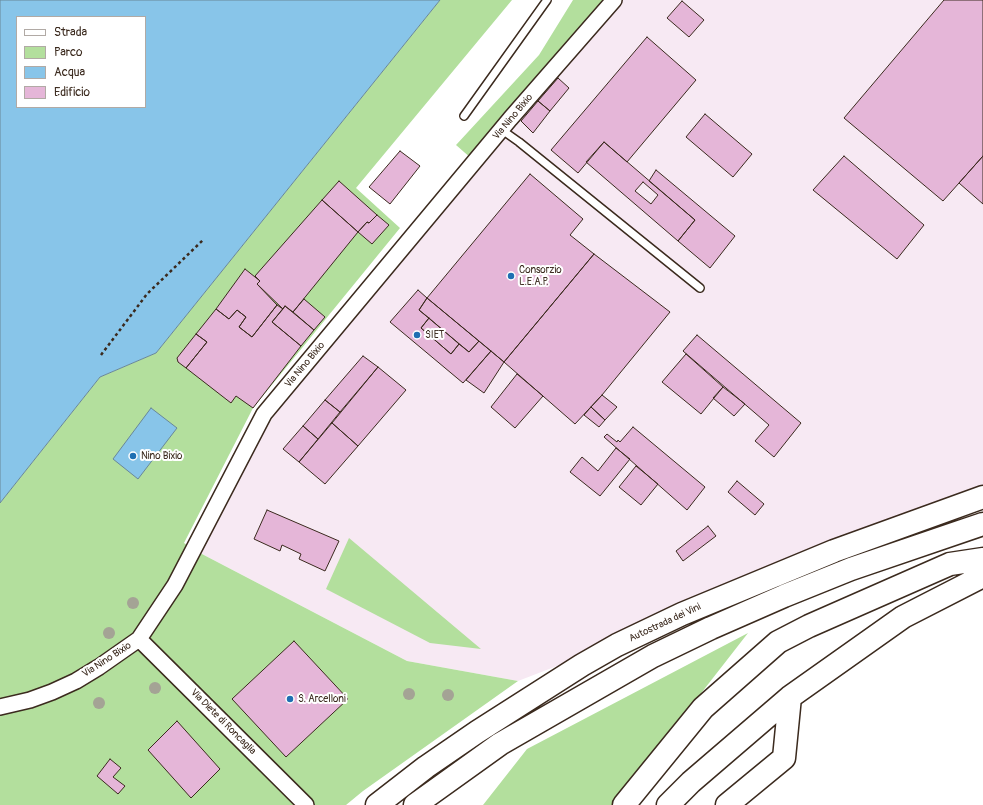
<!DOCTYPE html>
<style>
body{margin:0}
#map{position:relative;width:983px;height:805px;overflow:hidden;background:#fff;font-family:Pangolin,sans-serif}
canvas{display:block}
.legend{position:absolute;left:16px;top:16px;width:130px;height:92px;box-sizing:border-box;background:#fff;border:1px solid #b1aaa5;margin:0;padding:5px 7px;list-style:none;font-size:12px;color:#3b2a1e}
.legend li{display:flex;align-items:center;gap:8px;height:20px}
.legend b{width:20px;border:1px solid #b1aaa5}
</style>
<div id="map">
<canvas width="983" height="805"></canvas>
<ul class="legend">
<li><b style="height:5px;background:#fff"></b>Strada</li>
<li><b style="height:11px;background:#b3df9d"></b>Parco</li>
<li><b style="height:11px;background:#88c5e9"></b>Acqua</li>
<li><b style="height:11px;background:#e5b6d8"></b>Edificio</li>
</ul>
</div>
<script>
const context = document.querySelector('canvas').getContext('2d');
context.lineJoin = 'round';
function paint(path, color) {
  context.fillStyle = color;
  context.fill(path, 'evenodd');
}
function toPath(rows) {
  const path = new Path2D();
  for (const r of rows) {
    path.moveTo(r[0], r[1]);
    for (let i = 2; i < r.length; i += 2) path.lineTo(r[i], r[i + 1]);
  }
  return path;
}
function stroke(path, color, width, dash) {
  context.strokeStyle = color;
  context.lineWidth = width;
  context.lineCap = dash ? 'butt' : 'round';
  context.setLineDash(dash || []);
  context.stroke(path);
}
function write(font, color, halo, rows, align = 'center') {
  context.font = font + ' Pangolin,sans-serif';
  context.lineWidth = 4;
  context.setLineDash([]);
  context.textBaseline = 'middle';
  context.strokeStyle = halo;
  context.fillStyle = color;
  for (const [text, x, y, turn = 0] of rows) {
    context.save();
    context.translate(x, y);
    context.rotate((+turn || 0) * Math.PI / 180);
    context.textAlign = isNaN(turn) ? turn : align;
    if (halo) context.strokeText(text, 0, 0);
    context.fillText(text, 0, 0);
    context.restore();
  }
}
const built = toPath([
 [622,0,983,0,983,502,518,681,407,661,200,553,266,428,295,385]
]);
const green = toPath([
 [440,0,512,0,356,188,400,228,253,408,184,543,200,553,407,661,518,681,363,791,346,805,0,805,0,503,100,377,156,353],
 [573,0,622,0,480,166,456,145,539,55],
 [349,538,481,649,430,643,326,589],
 [748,633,614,805,483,805,527,749]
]);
const water = toPath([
 [0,0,440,0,156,353,100,377,0,503,0,0],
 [17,17,145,17,145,107,17,107,17,17],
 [151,408,177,428,138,479,113,459,151,408]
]);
const building = toPath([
 [944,0,983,0,983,156,943,201,844,118,944,0],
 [682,1,704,20,689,37,667,18,682,1],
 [647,37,696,80,627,162,604,142,578,173,551,150,647,37],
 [558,78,569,88,550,111,538,101,558,78],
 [538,101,550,111,533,133,521,121,538,101],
 [705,114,752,154,733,177,686,137,705,114],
 [604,142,695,220,678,241,586,162,604,142],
 [643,182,658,195,651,204,635,191,643,182],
 [400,151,420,166,390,204,369,187,400,151],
 [844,156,924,225,897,259,813,190,844,156],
 [983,156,983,204,959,183,983,156],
 [656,170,735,236,710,268,678,241,695,220,649,181,656,170],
 [530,174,583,219,570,235,594,254,504,362,427,298,530,174],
 [339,181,377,215,369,223,367,222,358,232,322,200,339,181],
 [322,200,358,232,293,312,285,306,283,309,257,284,260,281,255,276,322,200],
 [377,215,389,225,372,244,358,232,367,222,369,223,377,215],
 [594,254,670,312,602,395,575,424,504,362,594,254],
 [245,269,260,281,257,284,277,305,252,337,239,327,246,317,237,310,229,319,216,309,245,269],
 [418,290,427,298,419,310,429,318,421,328,451,354,459,344,469,352,479,341,491,351,463,383,390,322,418,290],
 [427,298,479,341,469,352,419,310,427,298],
 [304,299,325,317,314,330,293,312,304,299],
 [277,305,283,309,272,322,301,346,253,408,236,396,231,403,186,368,207,342,196,334,216,309,229,319,237,310,246,317,239,327,252,337,277,305],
 [285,306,314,330,301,346,272,322,285,306],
 [429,318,459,344,451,354,421,328,429,318],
 [196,334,207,342,186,368,178,362,177,358,196,334],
 [697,335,801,423,774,457,755,441,769,425,683,351,697,335],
 [491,351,504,362,484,393,466,380,491,351],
 [686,354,723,387,701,414,662,382,686,354],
 [363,356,378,367,340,412,325,400,363,356],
 [378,367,406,390,358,446,332,423,378,367],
 [517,374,543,396,515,428,491,407,517,374],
 [723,387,745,404,734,416,713,398,723,387],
 [602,395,617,407,605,420,591,407,602,395],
 [325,400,340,412,318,439,303,426,325,400],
 [591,407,605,420,599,427,584,415,591,407],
 [332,423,358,446,325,484,299,462,332,423],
 [303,426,318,439,299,462,283,449,303,426],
 [633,427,705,487,687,510,604,437,607,434,617,442,618,440,620,442,633,427],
 [616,448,630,459,600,496,570,472,582,457,598,471,616,448],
 [636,466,658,484,641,505,619,487,636,466],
 [737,481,764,504,755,515,728,492,737,481],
 [267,510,339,541,325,571,299,559,301,554,282,545,280,551,254,539,267,510],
 [708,526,716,536,683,561,676,551,708,526],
 [294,641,348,699,286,757,232,699,294,641],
 [177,721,220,769,191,798,148,750,177,721],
 [110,759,121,768,113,777,125,786,118,794,97,776,110,759]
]);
const path = toPath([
 [101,355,147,294,203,240]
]);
const lane = toPath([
 [464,116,547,0],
 [502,130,519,142,700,288]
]);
const street = toPath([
 [139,639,306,805],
 [0,707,30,700,52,692,76,681,99,667,139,639,175,585,264,414,510,119,614,0]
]);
const primary = toPath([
 [624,805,703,708,778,642,809,626,950,564,983,559],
 [668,805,691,782,790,697,903,617,983,576],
 [727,805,784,758,790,697]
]);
const highway = toPath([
 [377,805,426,767,477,732,582,665,617,645,682,614,834,551,983,497],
 [415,805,500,744,653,656,711,628,784,596,851,569,983,524]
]);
const trees = [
 [133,603],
 [109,633],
 [155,688],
 [409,694],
 [448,695],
 [99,703]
];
const markers = [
 [511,276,4,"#1f6fb2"],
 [417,335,4,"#1f6fb2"],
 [133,456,4,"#1f6fb2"],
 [290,699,4,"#1f6fb2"]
];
const streetNames = [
 ["Via Nino Bixio",513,117,-50],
 ["Via Nino Bixio",305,365,-50],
 ["Autostrada dei Vini",665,623,-25],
 ["Via Nino Bixio",107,660,-33],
 ["Via Diete di Roncaglia",223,722,45]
];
const poiNames = [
 ["Consorzio",519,270],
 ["L.E.A.P.",519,282],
 ["SIET",425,335],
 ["Nino Bixio",141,456],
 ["S. Arcelloni",298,699]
];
paint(built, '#f7e9f3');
paint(green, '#b3df9d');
paint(water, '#88c5e9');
stroke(water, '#698798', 1);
paint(building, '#e5b6d8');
stroke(building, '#3b2a1e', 1);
stroke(lane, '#3b2a1e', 10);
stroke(street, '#3b2a1e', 18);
stroke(primary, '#3b2a1e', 25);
stroke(highway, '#3b2a1e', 25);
stroke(path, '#3b2a1e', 2.5, [3, 3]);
stroke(lane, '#fff', 7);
stroke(street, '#fff', 15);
stroke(primary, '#fff', 22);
stroke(highway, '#fff', 22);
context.fillStyle = '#a4a395';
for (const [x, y] of trees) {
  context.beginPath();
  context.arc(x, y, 6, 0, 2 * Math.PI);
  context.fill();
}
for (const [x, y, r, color] of markers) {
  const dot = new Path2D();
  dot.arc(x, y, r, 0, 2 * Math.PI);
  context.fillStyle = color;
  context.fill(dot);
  stroke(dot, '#fff', 1.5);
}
write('10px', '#3b2a1e', '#fff', streetNames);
write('10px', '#3b2a1e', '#fff', poiNames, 'left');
</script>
